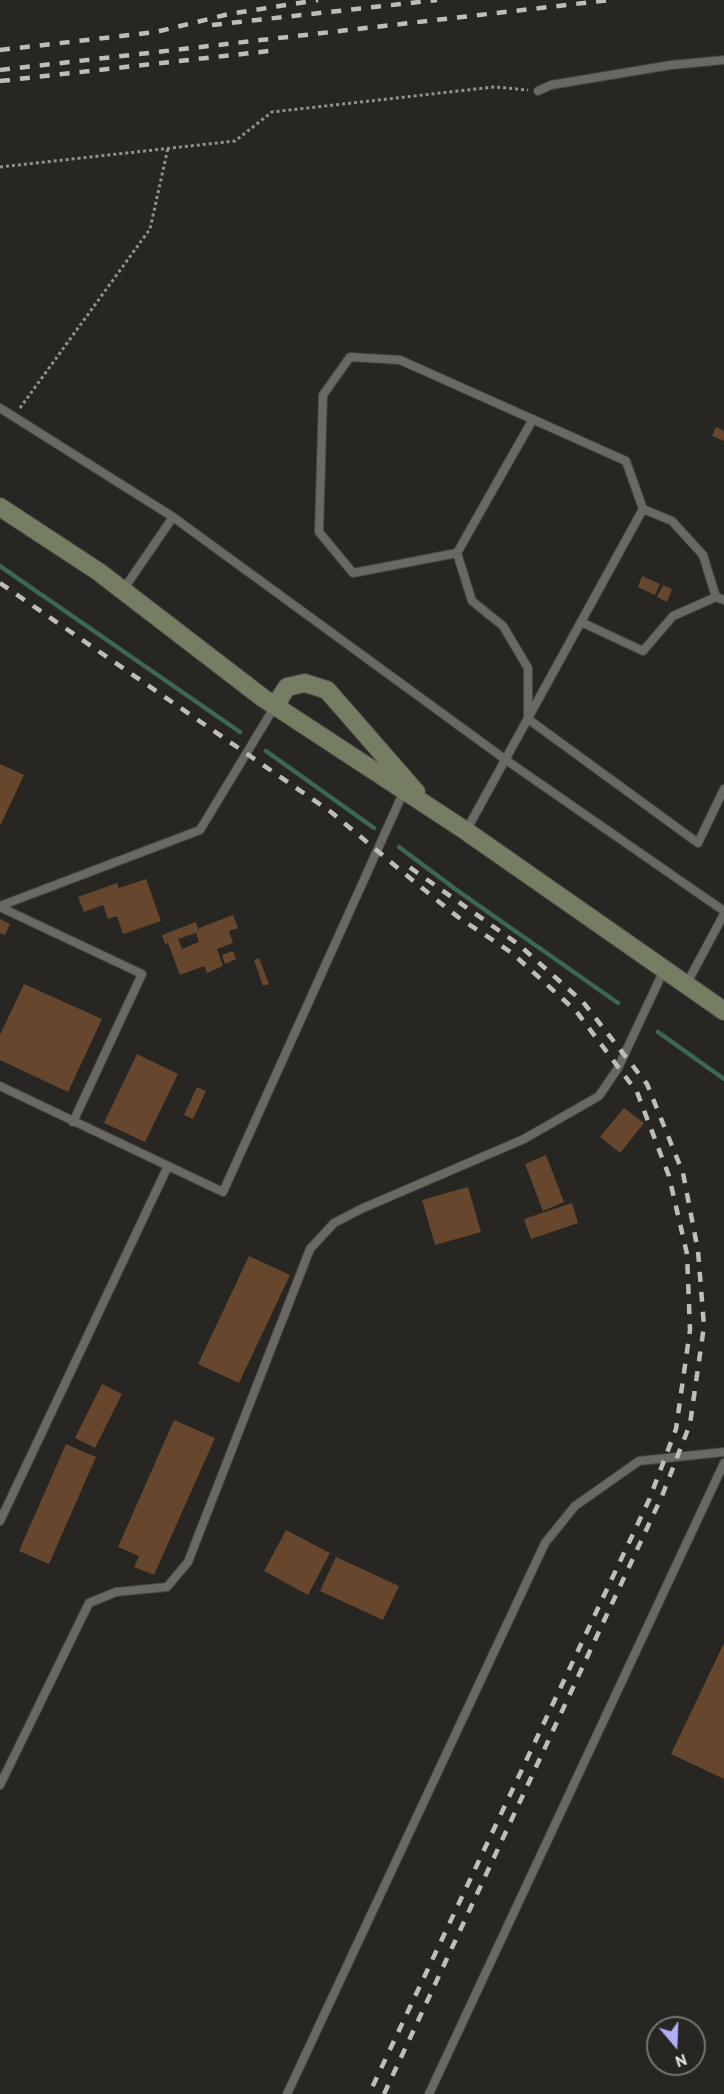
<!DOCTYPE html>
<style>
body{margin:0}
#map{position:relative;width:724px;height:2094px;overflow:hidden;background:#272622;font-family:"PT Sans",sans-serif}
canvas{display:block}
.north{position:absolute;left:646px;top:2016px;width:60px;height:60px;box-sizing:border-box;background:#272622;border:2px solid #757471;border-radius:50%;rotate:161deg;font-size:16px;font-weight:700;line-height:24px;text-align:center;color:#ebeae7}
.north::after{content:'';display:block;margin:auto;width:21px;height:27px;background:#afaefa;clip-path:polygon(50% 0,100% 100%,50% 72%,0 100%)}
</style>
<div id="map">
<canvas width="724" height="2094"></canvas>
<div class="north">N</div>
</div>
<script>
const context = document.querySelector('canvas').getContext('2d');
context.lineJoin = 'round';
function toPath(rows) {
  const path = new Path2D();
  for (const r of rows) {
    path.moveTo(r[0], r[1]);
    for (let i = 2; i < r.length; i += 2) path.lineTo(r[i], r[i + 1]);
  }
  return path;
}
function stroke(path, color, width, dash) {
  context.strokeStyle = color;
  context.lineWidth = width;
  context.lineCap = dash ? 'butt' : 'round';
  context.setLineDash(dash || []);
  context.stroke(path);
}
function paint(path, color) {
  context.fillStyle = color;
  context.fill(path, 'evenodd');
}
const stream = toPath([
 [0,566,240,732],
 [266,751,374,828],
 [399,847,458,891,618,1003],
 [658,1032,724,1079]
]);
const building = toPath([
 [716,427,724,431,724,441,712,436],
 [642,576,660,584,655,595,638,587],
 [663,585,672,589,667,602,657,597],
 [0,764,24,775,0,826],
 [146,879,161,921,123,934,117,916,108,919,103,905,84,912,78,897,117,883,119,888],
 [233,915,238,928,229,931,233,943,217,949,223,966,207,973,204,966,180,975,168,943,165,944,162,935,196,922,199,932,199,928],
 [196,933,199,942,182,949,178,939],
 [0,919,10,924,5,935,0,933],
 [233,951,236,959,225,964,222,955],
 [259,958,269,984,263,986,254,960],
 [24,984,102,1019,68,1092,0,1060,0,1035],
 [137,1054,178,1074,145,1142,104,1123],
 [197,1087,206,1091,193,1119,184,1115],
 [624,1108,644,1123,620,1153,600,1137],
 [546,1155,564,1202,543,1211,525,1164],
 [468,1187,481,1232,435,1245,422,1200],
 [572,1203,578,1223,531,1239,524,1219],
 [249,1256,290,1275,239,1383,198,1364],
 [102,1384,122,1394,95,1448,75,1438],
 [174,1420,215,1438,154,1575,134,1567,139,1556,118,1547],
 [66,1444,96,1457,49,1564,19,1551],
 [286,1530,330,1553,308,1595,264,1571],
 [336,1557,399,1586,383,1620,320,1591],
 [724,1643,724,1779,671,1754]
]);
const path = toPath([
 [0,167,235,141,272,112,494,87,528,90],
 [20,408,150,229,168,148]
]);
const lane = toPath([
 [538,91,551,85,671,65,724,60],
 [0,408,173,517,506,760,724,911],
 [533,419,457,553,472,601,503,626,528,668,528,719,698,843,724,789],
 [643,509,672,521,703,555,716,597],
 [457,553,353,573,319,532,323,395,350,357,400,360,626,461,643,509,466,831],
 [123,590,173,517],
 [581,622,643,651,673,616,716,597,724,600],
 [0,906,200,830,275,706],
 [0,907,142,974,73,1122],
 [686,985,724,914],
 [0,1086,223,1192,404,791],
 [0,1521,168,1166],
 [0,1785,89,1603,116,1592,167,1587,188,1562,310,1249,334,1223,361,1209,524,1139,599,1096,618,1068,664,970],
 [287,2094,545,1543,575,1506,639,1461,724,1452],
 [429,2094,724,1463]
]);
const secondary = toPath([
 [0,507,99,572,263,698,466,831,724,1011],
 [275,706,287,687,305,683,327,690,416,792]
]);
const rail = toPath([
 [212,25,437,0],
 [0,50,156,32,229,14,318,0],
 [0,70,610,0],
 [0,81,269,51],
 [0,583,331,812,417,884,458,917,512,953,576,1011,637,1092,669,1176,687,1254,690,1330,676,1429,649,1500,369,2094],
 [384,2094,662,1496,690,1424,704,1326,698,1251,683,1173,647,1084,583,1002,518,944,405,864]
]);
stroke(stream, '#3e6752', 4.5);
paint(building, '#66472e');
stroke(lane, '#454440', 10);
stroke(secondary, '#454440', 20);
stroke(path, '#92918e', 3, [3, 3]);
stroke(lane, '#6a6863', 8);
stroke(secondary, '#757e62', 18);
stroke(rail, '#bebdb9', 4.5, [10, 10]);
</script>
